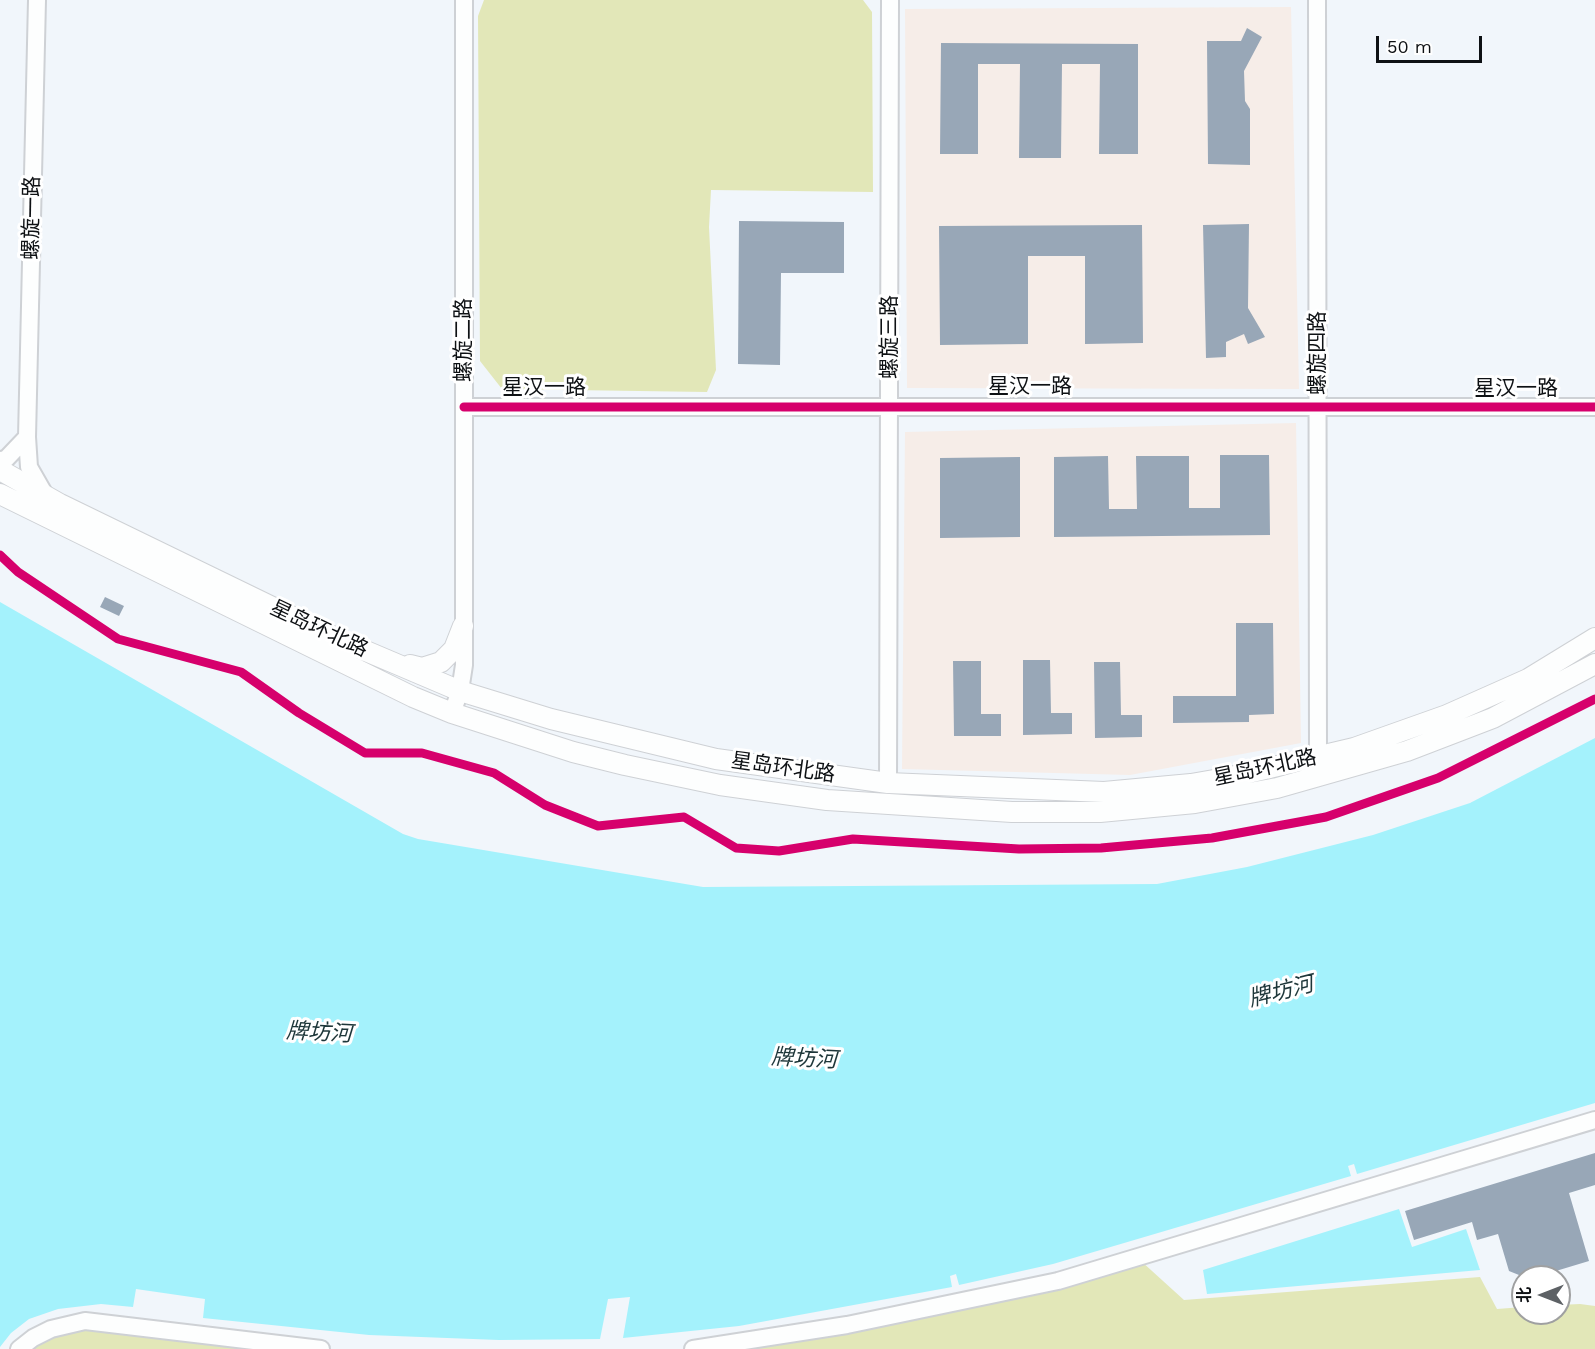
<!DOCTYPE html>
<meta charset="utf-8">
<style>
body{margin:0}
#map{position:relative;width:1595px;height:1349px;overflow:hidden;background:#f1f6fb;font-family:"Work Sans","Noto Sans SC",sans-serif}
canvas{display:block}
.north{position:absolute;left:1511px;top:1265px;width:60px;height:60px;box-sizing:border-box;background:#fff;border:2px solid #9fa0a1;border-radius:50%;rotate:270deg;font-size:16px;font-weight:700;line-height:24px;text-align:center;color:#0e1114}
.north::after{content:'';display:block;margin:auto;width:21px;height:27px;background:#5d6165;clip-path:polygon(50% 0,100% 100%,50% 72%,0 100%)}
.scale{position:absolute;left:1376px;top:36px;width:106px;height:27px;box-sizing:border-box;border:3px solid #0e1114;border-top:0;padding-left:8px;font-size:18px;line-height:21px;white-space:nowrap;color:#0e1114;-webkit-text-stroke:4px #fff;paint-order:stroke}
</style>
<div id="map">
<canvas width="1595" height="1349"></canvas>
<div class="north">北</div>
<div class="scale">50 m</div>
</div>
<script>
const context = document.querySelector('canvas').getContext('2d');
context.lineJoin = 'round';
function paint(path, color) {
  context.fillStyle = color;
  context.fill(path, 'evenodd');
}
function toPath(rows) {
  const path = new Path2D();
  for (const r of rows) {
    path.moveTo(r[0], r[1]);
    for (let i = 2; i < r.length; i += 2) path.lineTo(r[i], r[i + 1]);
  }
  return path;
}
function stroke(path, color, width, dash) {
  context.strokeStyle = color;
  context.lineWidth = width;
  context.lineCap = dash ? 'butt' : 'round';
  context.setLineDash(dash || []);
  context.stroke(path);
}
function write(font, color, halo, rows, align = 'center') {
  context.font = font + ' "Work Sans","Noto Sans SC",sans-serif';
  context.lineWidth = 6;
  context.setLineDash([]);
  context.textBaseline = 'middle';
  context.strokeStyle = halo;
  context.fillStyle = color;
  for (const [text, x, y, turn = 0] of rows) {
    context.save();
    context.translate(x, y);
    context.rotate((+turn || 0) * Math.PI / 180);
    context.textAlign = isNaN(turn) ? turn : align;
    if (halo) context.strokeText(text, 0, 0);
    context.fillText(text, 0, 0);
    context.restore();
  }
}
const commercial = toPath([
 [1291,7,1299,389,907,388,905,9],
 [1296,423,1301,743,1130,775,902,769,905,432]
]);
const green = toPath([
 [484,0,863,0,872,12,873,192,711,190,709,227,716,370,707,392,502,389,480,361,478,16],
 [1141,1261,1184,1300,1480,1277,1497,1309,1523,1307,1523,1313,1559,1313,1559,1305,1580,1304,1595,1306,1595,1349,734,1349],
 [76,1327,276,1349,26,1349]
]);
const water = toPath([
 [0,602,403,834,418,839,703,887,1157,884,1247,867,1373,835,1470,803,1595,738,1595,1103,1357,1174,1354,1164,1348,1166,1351,1176,1053,1264,959,1285,956,1274,950,1276,952,1287,739,1326,623,1338,630,1297,608,1299,600,1339,499,1340,369,1335,203,1318,205,1299,136,1289,133,1307,101,1304,58,1309,29,1319,11,1333,0,1347],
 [1399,1209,1412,1247,1466,1229,1480,1270,1207,1294,1203,1270]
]);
const building = toPath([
 [1247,28,1262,37,1244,71,1245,101,1250,109,1250,165,1208,164,1207,41,1241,41],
 [941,43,1138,44,1138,154,1099,154,1100,64,1062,64,1061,158,1019,158,1020,64,978,64,978,154,940,154],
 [739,221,844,222,844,273,781,273,780,365,738,364],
 [1249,224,1248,308,1265,337,1248,344,1244,334,1226,342,1226,357,1206,358,1203,225],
 [1142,225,1143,343,1085,344,1085,256,1028,256,1028,344,940,345,939,226],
 [1220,455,1269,455,1270,535,1054,537,1054,457,1108,456,1109,509,1137,509,1136,456,1189,456,1189,508,1220,508],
 [1020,457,1020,537,940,538,940,458],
 [105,597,124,606,119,616,100,607],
 [1236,623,1273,623,1274,714,1249,715,1249,722,1173,723,1173,696,1236,696],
 [1023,660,1050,660,1051,713,1072,713,1072,734,1023,735],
 [953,661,981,661,981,714,1001,714,1001,736,954,736],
 [1094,662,1120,662,1121,715,1142,715,1142,737,1095,738],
 [1595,1153,1595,1185,1569,1193,1589,1261,1536,1277,1524,1277,1509,1271,1498,1234,1477,1240,1472,1222,1414,1240,1405,1211]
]);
const minor = toPath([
 [37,0,27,437,29,467,45,495],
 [1317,0,1318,757,1321,767],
 [464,407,1595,407],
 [0,460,6,459,27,437],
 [452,713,460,691,464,665,464,0],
 [888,783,890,0],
 [19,1349,33,1338,51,1329,85,1321,321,1349],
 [693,1349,847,1325,1058,1281,1595,1120]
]);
const major = toPath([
 [0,470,60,504,340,640,460,691,551,719,716,759,888,783,1104,792,1191,784,1231,777,1354,748,1447,715,1528,679,1595,638],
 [0,494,413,697,452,713,573,752,625,765,720,785,827,800,1012,812,1100,812,1195,803,1277,788,1407,751,1493,718,1595,664],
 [410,665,422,668,441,662,454,649,463,626]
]);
const cycleway = toPath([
 [464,407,1595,407],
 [0,555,18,572,118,639,241,672,299,713,365,753,422,753,494,773,545,805,598,826,684,817,736,848,779,851,853,839,1019,849,1101,848,1212,838,1326,817,1438,778,1595,699]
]);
const streetNames = [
 ["螺旋一路",32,218,-89],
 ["螺旋三路",890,337,-90],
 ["螺旋二路",464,340,-90],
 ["螺旋四路",1318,353,-90],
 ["星汉一路",1030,387],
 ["星汉一路",544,388],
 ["星汉一路",1516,389],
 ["星岛环北路",319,629,25],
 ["星岛环北路",783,768,8],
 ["星岛环北路",1265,768,-12]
];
const waterNames = [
 ["牌坊河",1281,992,-14],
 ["牌坊河",319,1033,3],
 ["牌坊河",804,1059,3]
];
paint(commercial, '#f6ede8');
paint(green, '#e2e7b8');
paint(water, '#a4f2fc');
paint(building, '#98a7b7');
stroke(minor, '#ced1d5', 20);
stroke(major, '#ced1d5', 22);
stroke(minor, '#fdfefe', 16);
stroke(major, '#fdfefe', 20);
stroke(cycleway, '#d6006c', 9);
write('21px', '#0e1114', '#fff', streetNames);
write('italic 22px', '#1d3639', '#fff', waterNames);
</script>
